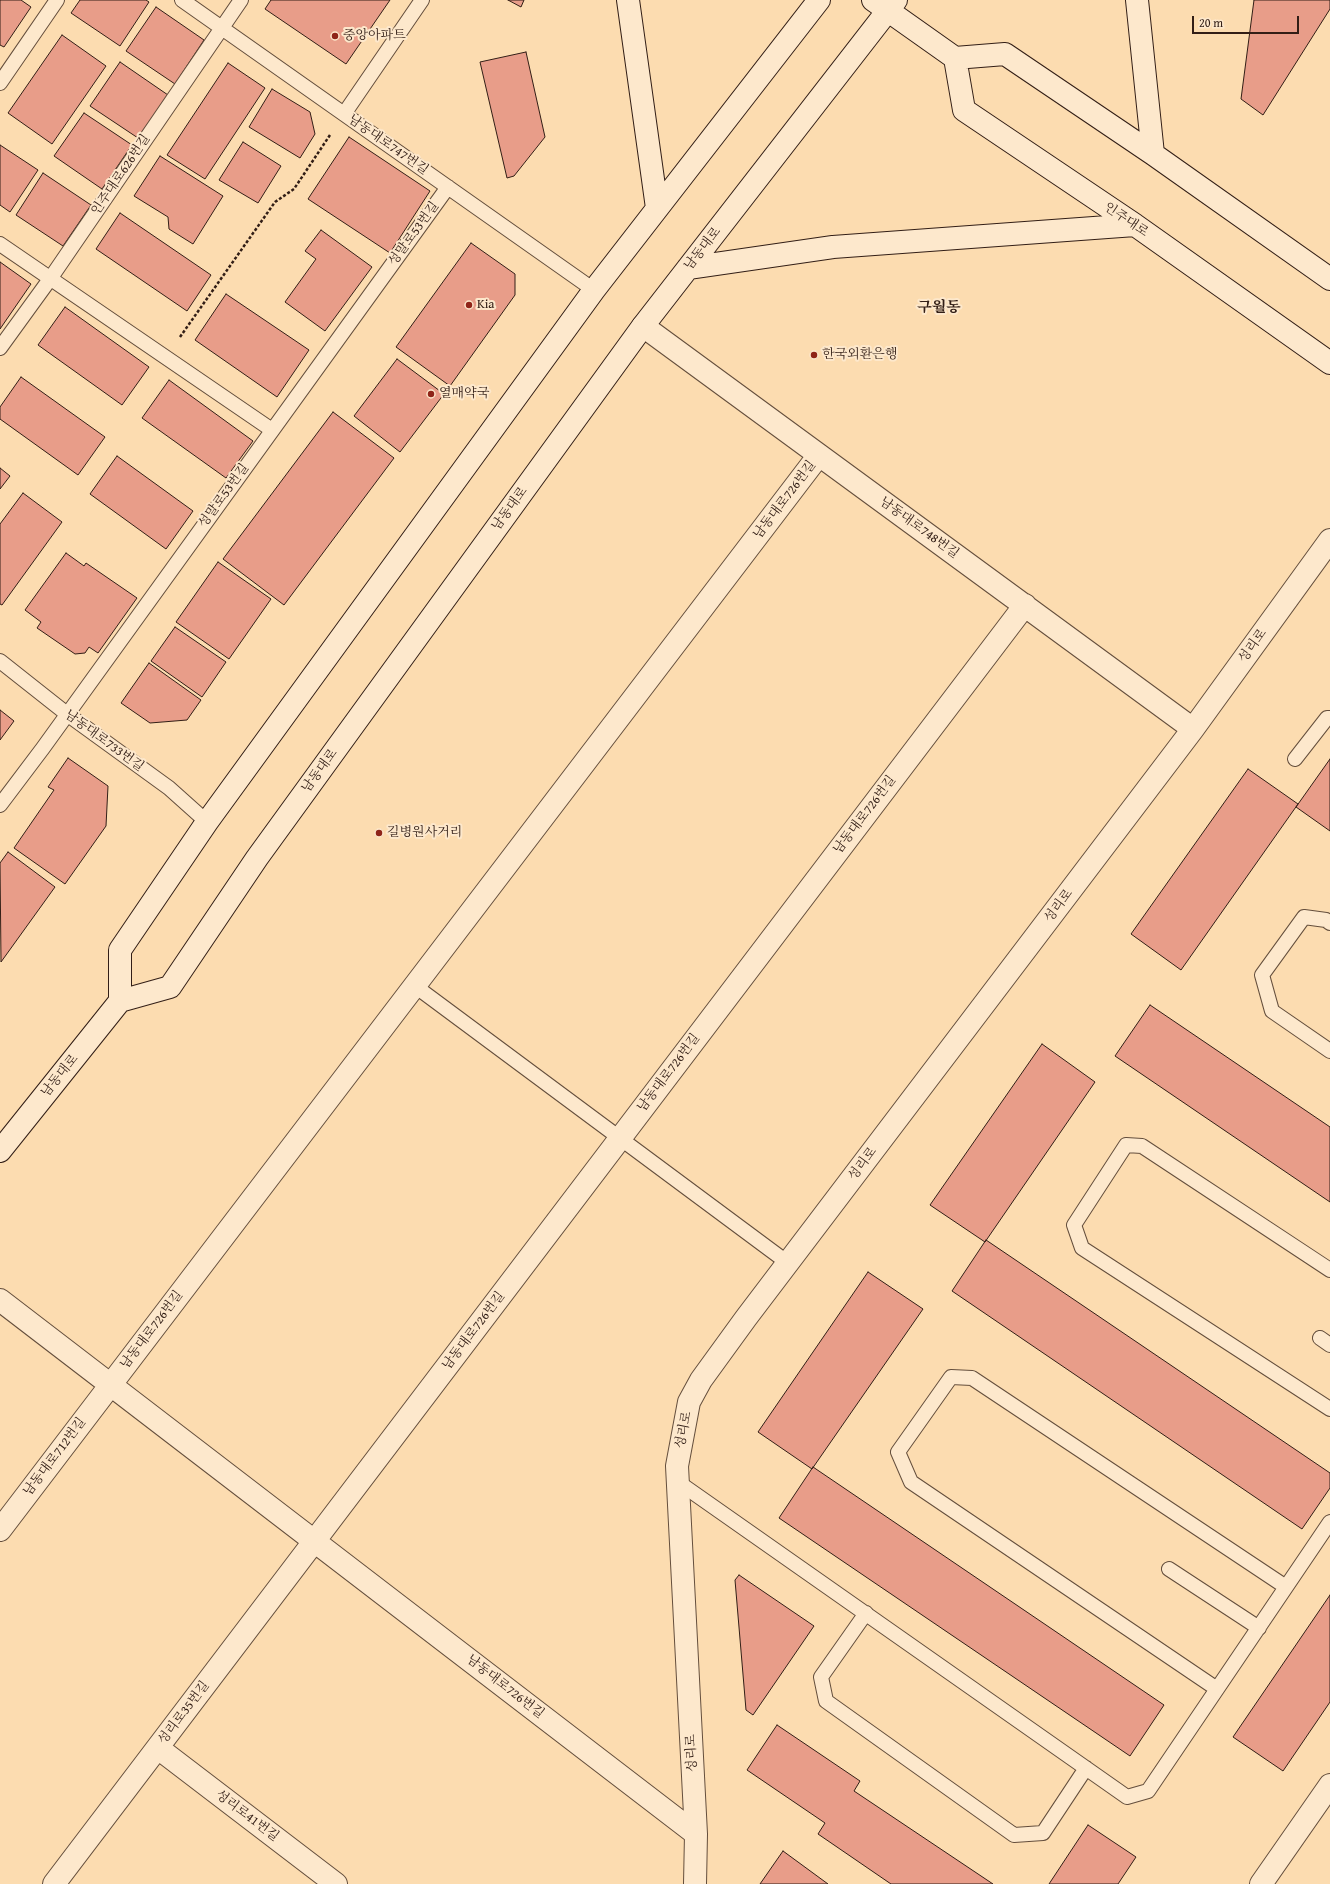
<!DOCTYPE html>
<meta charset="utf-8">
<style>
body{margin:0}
#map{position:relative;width:1330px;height:1884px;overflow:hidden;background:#fcdcb0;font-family:"Gentium Book Plus",serif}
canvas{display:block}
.scale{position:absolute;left:1192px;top:16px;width:107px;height:18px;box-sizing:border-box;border:2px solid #321e16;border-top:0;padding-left:5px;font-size:12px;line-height:14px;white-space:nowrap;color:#321e16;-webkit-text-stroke:3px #fde8cc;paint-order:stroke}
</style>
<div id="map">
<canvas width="1330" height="1884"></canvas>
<div class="scale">20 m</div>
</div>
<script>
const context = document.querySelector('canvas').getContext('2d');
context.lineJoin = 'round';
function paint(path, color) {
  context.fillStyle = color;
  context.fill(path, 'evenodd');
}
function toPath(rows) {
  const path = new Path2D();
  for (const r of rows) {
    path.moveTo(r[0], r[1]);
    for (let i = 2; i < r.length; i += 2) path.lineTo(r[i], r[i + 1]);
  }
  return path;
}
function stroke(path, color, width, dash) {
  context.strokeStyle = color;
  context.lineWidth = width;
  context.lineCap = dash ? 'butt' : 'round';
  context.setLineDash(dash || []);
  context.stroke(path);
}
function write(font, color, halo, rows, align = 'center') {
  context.font = font + ' "Gentium Book Plus","Noto Serif KR",serif';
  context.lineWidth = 4;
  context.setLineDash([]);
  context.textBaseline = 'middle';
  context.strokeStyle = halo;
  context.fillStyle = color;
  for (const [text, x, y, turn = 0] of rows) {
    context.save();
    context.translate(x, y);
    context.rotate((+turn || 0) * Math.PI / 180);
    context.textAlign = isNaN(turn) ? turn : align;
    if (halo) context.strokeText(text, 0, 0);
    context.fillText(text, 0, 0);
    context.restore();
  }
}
const building = toPath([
 [0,0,21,0,31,7,4,47,0,45,0,0],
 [80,0,146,0,149,2,120,46,71,13,80,0],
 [271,0,390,0,346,64,265,9,271,0],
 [508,0,524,0,521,7,508,0],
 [1254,0,1330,0,1330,9,1263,115,1241,99,1254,0],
 [156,7,204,40,175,84,126,51,156,7],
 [62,35,106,66,52,144,8,113,62,35],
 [526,52,545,137,514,176,507,178,480,62,526,52],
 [120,62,168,95,138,138,90,106,120,62],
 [228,63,265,88,205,179,167,155,228,63],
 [272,89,310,112,315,134,300,158,249,127,272,89],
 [84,113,132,145,102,189,54,156,84,113],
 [349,137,430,191,390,253,308,199,349,137],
 [243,142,281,166,258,203,219,180,243,142],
 [0,145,38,170,10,212,0,205,0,145],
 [160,156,223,196,193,244,169,229,168,217,134,196,160,156],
 [43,173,91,205,63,246,16,215,43,173],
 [120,213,211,275,187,311,96,249,120,213],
 [321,230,372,267,325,331,285,302,316,259,305,251,321,230],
 [471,243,515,274,515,295,450,386,396,347,471,243],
 [0,262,31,284,0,329,0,262],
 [226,294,309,350,277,397,195,340,226,294],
 [65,307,149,367,122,405,38,345,65,307],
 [397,359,444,394,400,452,354,416,397,359],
 [21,377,105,437,78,475,0,419,0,407,21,377],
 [169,380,253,441,226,478,142,418,169,380],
 [333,412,394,458,284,605,223,559,333,412],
 [117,456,193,511,166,549,90,494,117,456],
 [0,468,10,476,0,489,0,468],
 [23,493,62,522,2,605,0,604,0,524,23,493],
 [66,553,84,566,86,563,137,598,98,653,89,647,85,653,75,654,37,628,41,622,25,610,66,553],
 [218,562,271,599,229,659,176,622,218,562],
 [175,627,226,662,202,697,151,661,175,627],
 [149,663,201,700,187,720,150,723,121,703,149,663],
 [0,710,14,721,0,740,0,710],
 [68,758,108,786,106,826,65,884,14,848,54,790,48,787,68,758],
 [1330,759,1330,831,1296,807,1330,759],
 [1248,769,1298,804,1181,970,1131,934,1248,769],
 [8,852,55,887,1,962,0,863,8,852],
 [1150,1005,1330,1127,1330,1202,1115,1056,1150,1005],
 [1042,1044,1095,1082,985,1242,930,1205,1042,1044],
 [986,1240,1330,1473,1330,1488,1302,1529,952,1291,986,1240],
 [868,1272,923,1309,812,1469,758,1432,868,1272],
 [813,1467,1164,1705,1130,1756,779,1518,813,1467],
 [739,1575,814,1626,753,1715,746,1710,735,1580,739,1575],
 [1330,1595,1330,1702,1283,1771,1233,1737,1330,1595],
 [777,1725,860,1781,854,1791,993,1884,891,1884,818,1834,825,1823,747,1770,777,1725],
 [1088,1825,1136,1857,1118,1884,1049,1884,1088,1825],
 [783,1851,828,1884,760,1884,783,1851]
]);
const path = toPath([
 [180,337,275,202,294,189,330,135]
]);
const lane = toPath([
 [182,0,594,290],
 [0,83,57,0],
 [344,114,422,0],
 [0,244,272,430],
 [0,348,50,279,241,0],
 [0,661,67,714,169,788,207,822],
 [1295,759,1327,718,1330,718],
 [0,805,43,748,448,187],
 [1330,923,1326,920,1304,917,1262,975,1272,1011,1330,1051],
 [415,986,788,1263],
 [1330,1270,1142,1146,1126,1145,1074,1225,1082,1248,1330,1409],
 [1320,1338,1330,1345],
 [678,1482,1127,1797,1148,1791,1330,1522],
 [1169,1569,1259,1628],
 [866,1613,821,1677,826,1701,1014,1835,1043,1833,1086,1768],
 [1217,1689,911,1482,898,1452,951,1377,972,1378,1286,1587]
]);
const street = toPath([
 [643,326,1193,729],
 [0,1300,696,1834],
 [0,1530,819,455],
 [158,1748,336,1884],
 [54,1884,1025,605],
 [695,1884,696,1834,677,1466,689,1402,701,1380,746,1318,1193,729,1330,540],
 [1261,1884,1330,1785]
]);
const secondary = toPath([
 [628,0,657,208],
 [873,0,955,58,1005,54,1153,154,1330,279],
 [1137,0,1153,154],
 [955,58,964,110,1135,225,1330,363],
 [688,268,833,247,1135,225],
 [120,1001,120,950,207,822,594,290,819,0],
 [0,1151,120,1001,170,987,257,858,643,326,896,0]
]);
const markers = [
 [335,36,4,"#8f2418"],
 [469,305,4,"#8f2418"],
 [814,355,4,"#8f2418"],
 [431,394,4,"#8f2418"],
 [379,833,4,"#8f2418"]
];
const poiNames = [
 ["중앙아파트",343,36],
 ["Kia",477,305],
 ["한국외환은행",822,355],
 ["열매약국",439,394],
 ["길병원사거리",387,833]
];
const streetNames = [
 ["남동대로747번길",388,145,35],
 ["인주대로626번길",121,175,-56],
 ["인주대로",1126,220,34],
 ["성말로53번길",414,234,-54],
 ["남동대로",703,249,-52],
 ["성말로53번길",224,496,-54],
 ["남동대로726번길",785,500,-53],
 ["남동대로",510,509,-54],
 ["남동대로748번길",919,528,36],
 ["성리로",1253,646,-54],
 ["남동대로733번길",104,741,36],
 ["남동대로",320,771,-54],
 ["남동대로726번길",865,815,-53],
 ["성리로",1059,906,-53],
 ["남동대로726번길",669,1073,-53],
 ["남동대로",60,1076,-51],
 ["성리로",863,1164,-53],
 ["남동대로726번길",152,1330,-53],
 ["남동대로726번길",474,1331,-53],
 ["성리로",684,1430,-79],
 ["남동대로712번길",55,1457,-53],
 ["남동대로726번길",505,1687,38],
 ["성리로35번길",184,1713,-53],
 ["성리로",692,1753,-93],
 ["성리로41번길",247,1816,37]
];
const quarterNames = [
 ["구월동",939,308]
];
paint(building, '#e89d89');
stroke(building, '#321e16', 1);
stroke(lane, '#644e3c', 16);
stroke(street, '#644e3c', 24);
stroke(secondary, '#321e16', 24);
stroke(path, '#321e16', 2.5, [3, 2]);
stroke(lane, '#fde8cc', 14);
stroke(street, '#fde8cc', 22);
stroke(secondary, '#fde8cc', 22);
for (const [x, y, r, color] of markers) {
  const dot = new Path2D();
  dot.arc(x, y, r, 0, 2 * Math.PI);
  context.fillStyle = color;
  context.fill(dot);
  stroke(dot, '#fde8cc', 1.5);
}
write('13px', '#321e16', '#fde8cc', poiNames, 'left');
write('13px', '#321e16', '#fde8cc', streetNames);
write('bold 15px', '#321e16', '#fde8cc', quarterNames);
</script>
